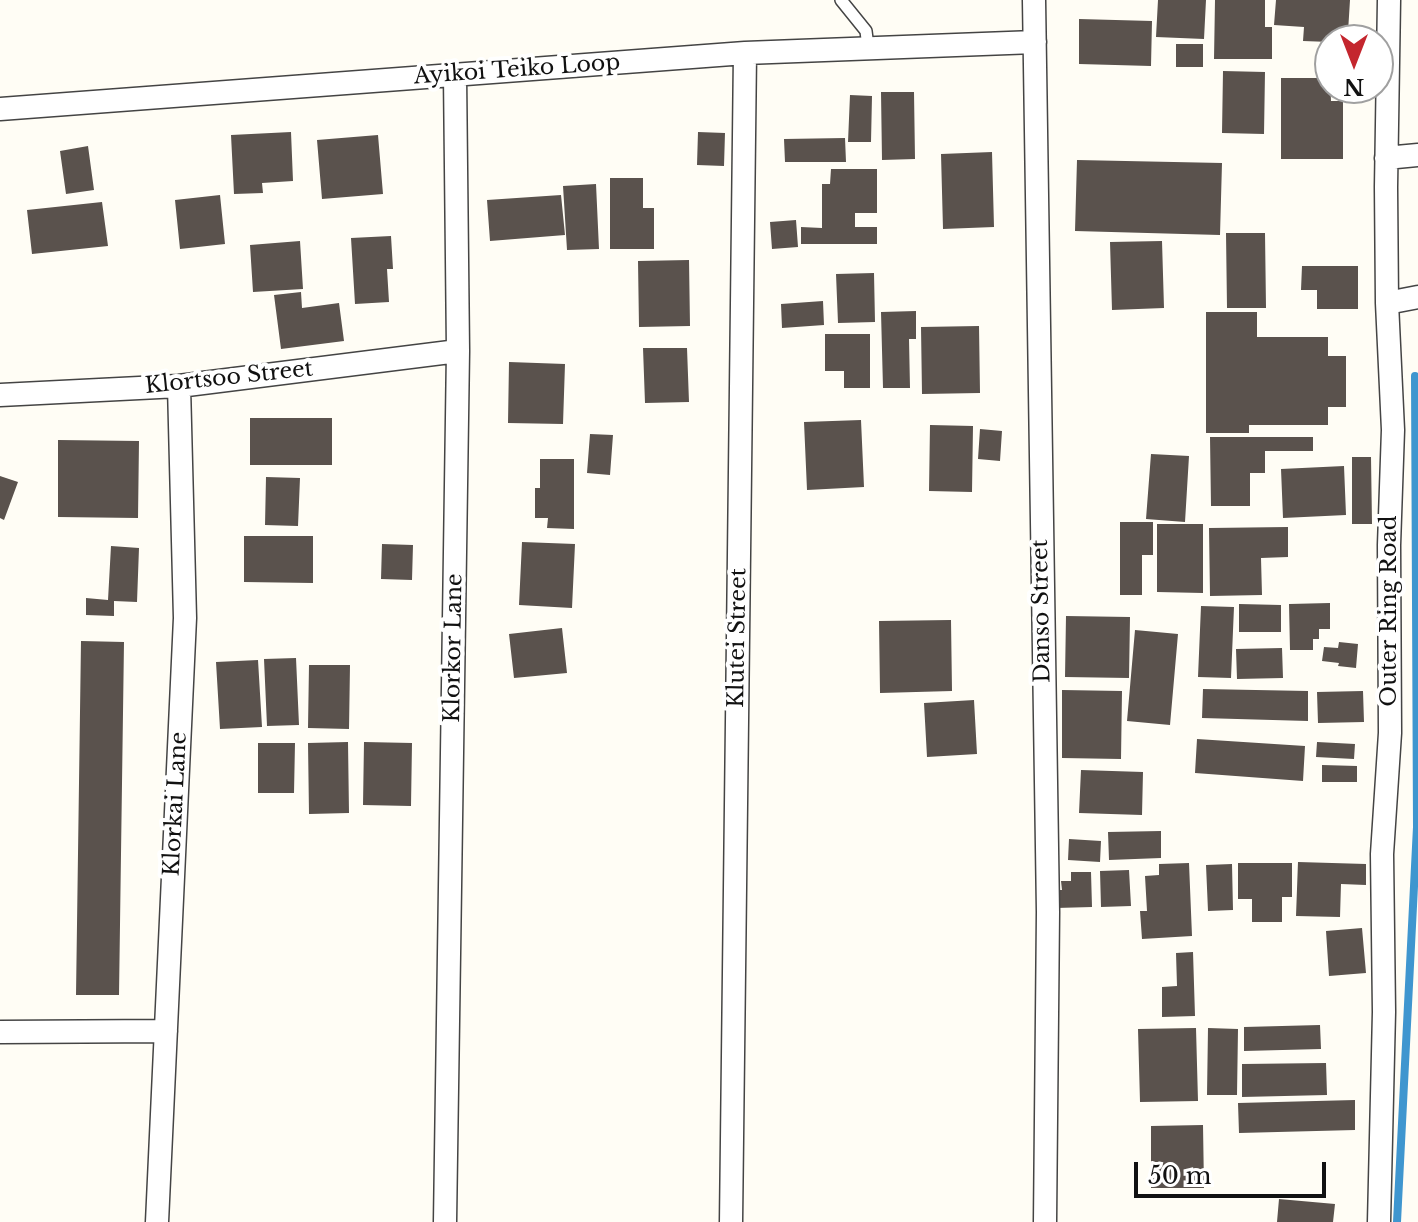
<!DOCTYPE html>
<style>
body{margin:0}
#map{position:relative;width:1418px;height:1222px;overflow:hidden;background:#fffdf5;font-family:"Libre Baskerville",serif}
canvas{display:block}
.north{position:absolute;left:1314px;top:24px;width:80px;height:80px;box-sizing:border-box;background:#fff;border:2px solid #a0a0a0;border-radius:50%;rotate:180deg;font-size:22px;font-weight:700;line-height:32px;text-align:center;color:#111}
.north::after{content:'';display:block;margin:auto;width:28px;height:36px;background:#c4262e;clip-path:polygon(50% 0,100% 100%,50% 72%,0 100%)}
.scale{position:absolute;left:1134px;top:1162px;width:192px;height:36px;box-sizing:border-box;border:4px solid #111;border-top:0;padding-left:10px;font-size:24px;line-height:28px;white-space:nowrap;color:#111;-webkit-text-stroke:6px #fff;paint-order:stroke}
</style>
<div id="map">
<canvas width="1418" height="1222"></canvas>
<div class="north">N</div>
<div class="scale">50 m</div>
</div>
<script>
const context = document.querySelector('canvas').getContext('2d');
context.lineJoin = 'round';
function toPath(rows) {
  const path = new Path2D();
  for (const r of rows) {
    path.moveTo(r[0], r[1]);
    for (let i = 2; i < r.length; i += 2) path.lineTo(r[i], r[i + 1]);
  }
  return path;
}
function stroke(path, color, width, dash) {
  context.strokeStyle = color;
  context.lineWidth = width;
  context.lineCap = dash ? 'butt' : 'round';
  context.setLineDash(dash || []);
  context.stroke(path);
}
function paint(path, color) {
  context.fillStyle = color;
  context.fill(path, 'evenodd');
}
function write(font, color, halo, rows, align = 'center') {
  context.font = font + ' "Libre Baskerville",serif';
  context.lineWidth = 8;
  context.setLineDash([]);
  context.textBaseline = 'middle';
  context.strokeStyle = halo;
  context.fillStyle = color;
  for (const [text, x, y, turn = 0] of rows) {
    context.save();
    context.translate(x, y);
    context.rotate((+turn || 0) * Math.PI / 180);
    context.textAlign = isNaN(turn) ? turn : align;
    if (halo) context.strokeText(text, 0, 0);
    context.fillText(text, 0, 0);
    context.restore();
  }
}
const stream = toPath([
 [1397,1222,1417,827,1415,376]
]);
const building = toPath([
 [1158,0,1206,0,1204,39,1156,37],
 [1215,0,1265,0,1265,27,1272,27,1272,59,1214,59],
 [1276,0,1350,0,1348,32,1338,32,1337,40,1330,40,1330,42,1303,41,1304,27,1274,25],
 [1079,19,1152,21,1151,66,1079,64],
 [1176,44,1203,44,1203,67,1176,67],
 [1223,71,1265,72,1264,134,1222,133],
 [1281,78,1330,78,1331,101,1343,101,1343,159,1281,159],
 [881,92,914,92,915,159,882,160],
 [850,95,872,96,871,142,848,142],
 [291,132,293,181,262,183,263,193,234,194,231,135],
 [698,132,725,133,724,166,697,165],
 [378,135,383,194,322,199,317,140],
 [845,138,846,162,785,162,784,139],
 [88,146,94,190,66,194,60,151],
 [992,152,994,227,943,229,941,154],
 [1077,160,1222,163,1220,235,1075,231],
 [831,169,877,169,877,213,855,213,855,227,877,227,877,244,801,244,801,227,822,228,822,184,830,184],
 [610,178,643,178,643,208,654,208,654,249,610,249],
 [596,184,599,249,567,250,563,186],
 [220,195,225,244,180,249,175,200],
 [561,195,565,235,490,241,487,200],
 [102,202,108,246,32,254,27,210],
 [796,220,798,247,772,249,770,222],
 [1226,233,1265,233,1266,308,1227,308],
 [391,236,393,269,387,269,389,302,355,304,351,238],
 [300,241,303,289,253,292,250,245],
 [1162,241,1164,308,1112,310,1110,242],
 [689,260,690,326,639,327,638,261],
 [1302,266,1358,266,1358,309,1317,309,1317,290,1301,290],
 [874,273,875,322,838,323,836,274],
 [301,292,302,308,339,303,344,341,281,349,274,295],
 [823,301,824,325,782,328,781,304],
 [916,311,916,339,909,339,910,388,883,388,881,312],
 [1206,312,1257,312,1257,337,1328,337,1328,356,1346,356,1346,407,1328,407,1328,425,1249,425,1249,433,1206,433],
 [979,326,980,393,922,394,921,327],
 [825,334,870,334,870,388,844,388,844,371,825,371],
 [643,348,687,348,689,402,645,403],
 [509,362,565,364,563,424,508,423],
 [250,418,332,418,332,465,250,465],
 [861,420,864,487,807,490,804,422],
 [930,425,973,426,972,492,929,491],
 [980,429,1002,431,1000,461,978,459],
 [590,434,613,435,610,475,587,473],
 [1210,437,1313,437,1313,451,1265,451,1265,473,1250,473,1250,506,1211,506],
 [58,440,139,441,138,518,58,517],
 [1151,454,1189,456,1185,522,1146,519],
 [1352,457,1371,457,1372,524,1352,524],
 [540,459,574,459,574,529,547,528,548,518,535,518,535,488,540,488],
 [1344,466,1346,515,1283,518,1281,469],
 [0,476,18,482,4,520,0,518],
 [266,477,300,478,298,526,265,525],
 [1120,522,1153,522,1153,555,1142,555,1142,595,1120,595],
 [1157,524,1203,524,1203,593,1157,592],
 [1288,527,1288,557,1261,558,1262,595,1210,596,1209,528],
 [244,536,313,536,313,583,244,582],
 [522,542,575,544,572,608,519,605],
 [382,544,413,545,412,580,381,579],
 [111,546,139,548,137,602,114,601,114,616,86,615,86,598,108,600],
 [1330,603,1330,629,1319,629,1319,639,1313,639,1313,650,1290,650,1289,604],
 [1239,604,1281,605,1281,632,1239,632],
 [1201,606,1234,607,1231,678,1198,677],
 [1066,616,1130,617,1129,678,1065,677],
 [951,620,952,691,880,693,879,621],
 [562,628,567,673,514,678,509,634],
 [1135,630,1178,634,1170,725,1127,721],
 [81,641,124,642,119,995,76,995],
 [1339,642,1358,644,1356,668,1338,666,1339,663,1322,661,1324,647,1338,648],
 [1282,648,1283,678,1237,679,1236,649],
 [296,658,299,725,267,726,264,659],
 [258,660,262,727,220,729,216,662],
 [309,665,350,665,349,729,308,728],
 [1203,689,1308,691,1308,721,1202,718],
 [1062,690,1122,691,1121,759,1062,758],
 [1363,691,1364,722,1318,723,1317,692],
 [974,700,977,754,927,757,924,703],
 [1197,739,1305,746,1303,781,1195,773],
 [348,742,349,813,309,814,308,743],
 [364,742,412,743,411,806,363,805],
 [1317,742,1355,744,1354,759,1316,757],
 [258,743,295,743,294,793,258,793],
 [1322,765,1357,766,1357,782,1322,782],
 [1081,770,1143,772,1142,815,1079,813],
 [1161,831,1161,858,1109,860,1108,832],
 [1069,839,1101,841,1100,862,1068,860],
 [1298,862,1366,864,1366,885,1341,884,1340,917,1296,916],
 [1189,863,1192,936,1142,939,1140,911,1147,911,1145,876,1159,875,1159,864],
 [1238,863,1292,863,1292,897,1282,897,1282,922,1252,922,1252,899,1238,899],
 [1232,864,1233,910,1208,911,1206,865],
 [1129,870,1131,906,1101,907,1100,871],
 [1071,872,1091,872,1092,907,1056,908,1056,890,1062,890,1061,881,1071,881],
 [1362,928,1366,973,1329,976,1326,931],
 [1193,952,1195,1016,1162,1017,1162,987,1177,986,1176,953],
 [1320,1025,1321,1049,1244,1051,1244,1027],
 [1196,1028,1198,1101,1140,1102,1138,1029],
 [1208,1028,1238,1029,1237,1095,1207,1095],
 [1326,1063,1327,1095,1242,1097,1242,1064],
 [1355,1100,1355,1130,1239,1133,1238,1103],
 [1203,1125,1204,1188,1151,1188,1151,1126],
 [1279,1199,1335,1204,1333,1222,1277,1222]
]);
const lane = toPath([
 [841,0,866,31,868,47]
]);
const street = toPath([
 [1034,0,1048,912,1045,1222],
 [0,109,745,53,1035,42],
 [1386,158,1418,155],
 [1387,303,1418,297],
 [0,395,179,386,458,351],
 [0,1032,166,1031],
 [157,1222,185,618,179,386],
 [445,1222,458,351,455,75],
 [731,1222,745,53],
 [1379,1222,1384,1012,1382,854,1390,733,1389,545,1393,430,1387,303,1386,187,1389,0]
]);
const streetNames = [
 ["Ayikoi Teiko Loop",517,70,-4],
 ["Klortsoo Street",229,378,-6],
 ["Danso Street",1042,611,-91],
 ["Outer Ring Road",1390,611,-90],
 ["Klutei Street",738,638,-89],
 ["Klorkor Lane",454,648,-89],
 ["Klorkai Lane",176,804,-87]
];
stroke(stream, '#3f96cf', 8);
paint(building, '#5a524d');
stroke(lane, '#444', 14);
stroke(street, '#444', 25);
stroke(lane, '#fff', 11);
stroke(street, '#fff', 22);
write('22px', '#111', '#fff', streetNames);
</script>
